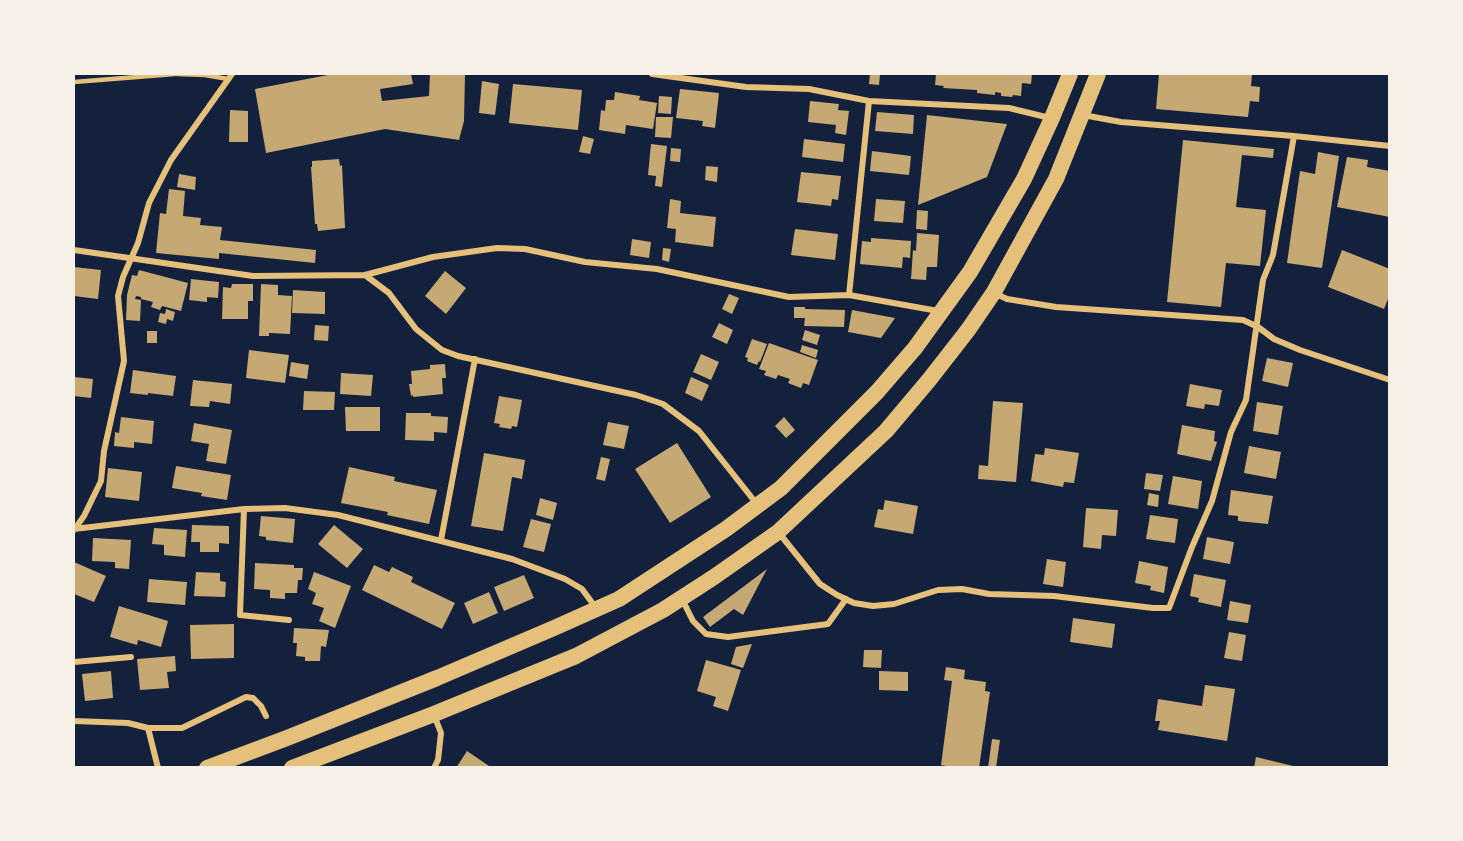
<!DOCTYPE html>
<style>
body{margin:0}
#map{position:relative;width:1463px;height:841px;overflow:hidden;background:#14213d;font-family:Arial,sans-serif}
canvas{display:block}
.frame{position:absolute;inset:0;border:75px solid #f6f1e7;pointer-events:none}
</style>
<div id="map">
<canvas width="1463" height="841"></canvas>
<div class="frame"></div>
</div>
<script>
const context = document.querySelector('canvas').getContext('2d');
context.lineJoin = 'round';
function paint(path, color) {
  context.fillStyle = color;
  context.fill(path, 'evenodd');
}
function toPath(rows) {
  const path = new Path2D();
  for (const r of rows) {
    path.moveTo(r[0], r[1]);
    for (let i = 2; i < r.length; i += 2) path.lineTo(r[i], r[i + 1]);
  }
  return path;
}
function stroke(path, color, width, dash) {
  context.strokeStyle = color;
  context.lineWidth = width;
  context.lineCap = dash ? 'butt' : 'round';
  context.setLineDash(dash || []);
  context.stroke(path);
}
const building = toPath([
 [333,74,411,74,413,84,380,89,382,101,429,96,430,74,465,74,464,121,459,140,385,129,266,153,255,89],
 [870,74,880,74,879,85,869,84],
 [936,74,1032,74,1031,84,1022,83,1021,96,1013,95,1012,97,1001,96,1001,93,995,92,995,95,977,93,977,90,943,88,944,86,935,85],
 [1159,74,1250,74,1252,75,1251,86,1260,87,1259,102,1250,101,1248,117,1156,109],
 [482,81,499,84,495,115,479,113],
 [513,84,582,90,578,130,509,123],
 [680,89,719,93,715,128,702,126,703,121,676,118],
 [615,92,640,96,639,100,657,103,653,129,626,125,625,134,599,130,601,110,605,111,606,100,614,100],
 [659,96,672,97,671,114,658,113],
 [810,101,839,104,838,110,849,111,846,135,835,133,836,125,808,122],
 [230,110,248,111,248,142,229,142],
 [877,112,914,115,913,134,875,131],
 [927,115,1007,124,987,177,918,205],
 [656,117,673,117,671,138,655,137],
 [583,136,594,139,590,154,579,152],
 [804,139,845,144,843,162,802,157],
 [1183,140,1274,149,1273,158,1242,155,1236,207,1266,210,1260,266,1226,263,1221,307,1167,302],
 [651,144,667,146,662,187,655,186,656,176,648,175],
 [671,148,681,149,680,162,670,161],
 [872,151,911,156,909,175,870,171],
 [1318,152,1339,156,1322,268,1287,263,1300,171,1315,174],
 [1347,157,1368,160,1367,167,1390,171,1390,217,1337,207],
 [339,159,340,166,342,165,345,228,318,231,317,224,315,224,311,167,312,167,312,161],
 [706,166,718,167,717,182,705,180],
 [801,172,841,176,838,200,832,199,831,206,797,202],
 [179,174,196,177,195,190,177,187],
 [169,189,185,191,183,216,201,218,200,225,222,227,220,240,316,250,315,263,219,253,219,259,156,253,160,213,166,214],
 [670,199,681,201,680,213,716,217,713,247,675,242,676,229,667,228],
 [876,199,905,201,903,223,874,221],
 [917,210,928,211,927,230,916,229],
 [795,229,838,234,835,260,791,255],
 [917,233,939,235,937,267,927,267,926,280,911,279,913,250,916,251],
 [871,238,911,241,910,258,903,257,902,268,860,264,862,241,871,242],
 [632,239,651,242,649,258,630,255],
 [663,248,671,249,669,262,662,260],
 [1342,250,1390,269,1390,294,1384,309,1328,287],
 [74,267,101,270,98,299,74,296],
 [139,270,188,283,181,311,162,306,160,310,151,307,153,302,141,299,141,297,136,296,135,299,141,300,140,321,126,320,127,295,132,275,137,276],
 [445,271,466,288,446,314,425,296],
 [191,279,219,282,218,298,207,297,207,302,189,300],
 [232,284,253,284,253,301,248,301,248,319,222,319,223,287,231,288],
 [261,284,278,285,278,295,292,296,290,334,269,333,269,336,259,336],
 [293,290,325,292,325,314,292,313],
 [729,294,739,298,732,314,722,309],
 [794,307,805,307,805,309,845,310,844,327,804,326,805,318,794,318],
 [166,309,175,312,173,321,167,319,166,324,158,322,160,313,165,314],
 [852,310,895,318,881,338,848,332],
 [719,323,733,330,727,344,712,337],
 [315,325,329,326,328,341,314,340],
 [805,330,820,335,817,345,802,340],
 [147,331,157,331,157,343,147,343],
 [752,339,767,344,760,362,759,361,757,365,747,361,748,358,745,357],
 [769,343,818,360,809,385,803,383,801,388,788,383,790,379,778,375,776,379,764,375,766,371,759,369],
 [802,345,818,350,816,358,800,352],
 [249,350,289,355,285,383,246,378],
 [701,354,719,362,711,380,693,372],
 [1267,358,1293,363,1288,387,1262,381],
 [291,362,309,365,307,379,289,376],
 [445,364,446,378,442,378,443,394,413,397,413,395,411,396,409,384,412,384,411,371,430,369,430,365],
 [133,370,176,376,173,396,148,393,148,395,130,393],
 [341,373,373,375,371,396,340,394],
 [74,377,93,379,91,398,74,396],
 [691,377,709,385,702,401,685,393],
 [193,380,232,384,230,404,210,401,209,407,190,406],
 [1190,384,1222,390,1219,406,1205,404,1204,409,1186,406],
 [304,391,335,392,334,410,303,410],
 [499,396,522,400,517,427,512,426,511,429,499,427,500,424,494,423],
 [993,401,1023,403,1016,482,978,479,979,465,988,466],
 [1257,402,1283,406,1278,435,1253,431],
 [345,407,380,407,380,431,346,431],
 [406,413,431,413,431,416,448,417,447,433,434,432,434,441,405,440],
 [121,417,154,421,152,444,134,442,134,448,114,446,115,432,119,433],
 [784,417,795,430,786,438,775,426],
 [608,422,629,426,624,449,603,445],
 [194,423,232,430,226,464,206,461,209,444,191,441],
 [1182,425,1215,431,1214,441,1217,442,1211,461,1177,454],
 [677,443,711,497,670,523,635,469],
 [1249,446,1281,452,1276,479,1244,473],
 [1045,448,1079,453,1074,483,1064,482,1063,487,1031,481,1035,454,1044,455],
 [484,453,525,460,522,479,512,477,503,531,471,526],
 [601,457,610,459,605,481,596,479],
 [176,466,231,475,227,500,201,496,202,493,172,488],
 [349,467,395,477,394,481,437,490,429,524,387,515,388,512,341,503],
 [108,468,142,472,139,501,105,497],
 [1146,473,1163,475,1160,491,1144,489],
 [1173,476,1202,481,1198,509,1168,504],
 [1231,490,1273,496,1268,524,1238,521,1238,516,1228,515],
 [1149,493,1159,495,1158,507,1147,505],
 [540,498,557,503,553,520,536,515],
 [885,500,918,506,913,534,874,527,878,509,883,510],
 [1086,508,1118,510,1116,536,1102,535,1101,549,1083,547],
 [1150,515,1178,519,1175,543,1146,539],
 [261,516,295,519,293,543,266,540,266,537,259,536],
 [531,519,551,524,544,552,523,547],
 [192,525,229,526,229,544,219,543,219,552,200,552,200,542,191,542],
 [334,525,363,549,347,568,318,544],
 [154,528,187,530,185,557,164,555,164,545,152,544],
 [1207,537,1234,542,1230,564,1203,559],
 [93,538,131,540,129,569,115,568,115,562,92,561],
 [1047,559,1066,562,1063,587,1043,584],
 [1139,561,1168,567,1164,593,1150,590,1151,586,1135,583],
 [74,562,106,576,94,602,74,594],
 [255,563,294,565,294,568,303,568,302,580,298,580,297,593,285,593,285,599,270,598,270,590,254,589],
 [374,565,389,572,392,567,413,577,411,582,455,603,442,629,362,590],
 [767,569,743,615,734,609,710,627,703,617],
 [196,572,220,573,220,581,226,582,225,597,194,596],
 [314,572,351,586,335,628,319,621,324,608,312,604,316,593,308,589],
 [1194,574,1226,580,1221,607,1198,602,1199,598,1190,596],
 [524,575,534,598,504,611,494,587],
 [149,579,187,582,185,605,147,602],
 [489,592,498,613,473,624,464,603],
 [1230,601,1251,605,1248,623,1227,620],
 [119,606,168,621,161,647,138,640,137,645,110,637],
 [1073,618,1115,624,1112,648,1070,642],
 [234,624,234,658,191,659,190,625],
 [294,628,329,630,326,647,321,646,320,661,305,661,305,657,296,656,297,643,293,643],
 [1229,632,1246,635,1242,661,1224,658],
 [752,644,743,668,731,664,736,647],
 [864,650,882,650,881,668,863,667],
 [175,656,176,671,167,672,169,688,140,690,137,659],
 [706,660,741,670,728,711,713,706,716,697,697,691],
 [946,667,965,670,964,679,986,682,985,691,990,692,979,768,955,768,941,765,952,681,944,680],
 [111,671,113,698,85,701,82,674],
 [879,671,908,672,908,691,879,690],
 [1205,685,1235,689,1227,741,1158,730,1160,721,1155,721,1158,699,1202,706],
 [992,739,1000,740,996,768,988,768],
 [467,751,492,768,456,768],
 [1256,757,1293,766,1293,768,1254,768]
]);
const service = toPath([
 [177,74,205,75,228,79],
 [74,82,175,74]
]);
const minor = toPath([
 [652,74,746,87,809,89,869,101,1009,108,1050,118],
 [1083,115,1121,122,1294,136,1390,146],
 [74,250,253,276,365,275,433,257,497,248,525,249,585,262,657,269,789,297,849,295,938,311],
 [365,275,389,293,416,329,442,350,458,356,636,395,663,404,699,431,756,503],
 [994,293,1007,299,1056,307,1243,320,1258,327,1274,339,1300,350,1390,380],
 [849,295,869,101],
 [244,509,240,615,289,620],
 [74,529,244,509,285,508,338,515,512,559,565,579,582,589,596,608],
 [74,530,84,516,101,481,104,451,124,361,118,296,123,277,138,243,149,203,171,160,232,74],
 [779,533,820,584,837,595,854,603,873,606,894,604,938,590,962,589,989,594,1054,596,1153,608,1169,608,1192,547,1212,501,1231,432,1246,400,1263,280,1273,255,1294,136],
 [441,540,475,359],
 [682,599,693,621,706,634,728,637,828,624,846,599],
 [74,662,131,657],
 [74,721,128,723,148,728,158,768],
 [148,728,182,728,246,697,253,698,261,706,266,716],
 [434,768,438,760,441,733,434,715]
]);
const trunk = toPath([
 [207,768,287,738,437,678,554,628,619,599,726,529,781,488,877,392,915,348,970,272,1024,179,1052,118,1070,74],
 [292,768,434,714,576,656,663,610,714,577,778,532,886,431,929,380,968,330,994,292,1056,179,1098,74]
]);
paint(building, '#c6a872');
stroke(service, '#e5c07b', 4.5);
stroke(minor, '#e5c07b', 6);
stroke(trunk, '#e5c07b', 16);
</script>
